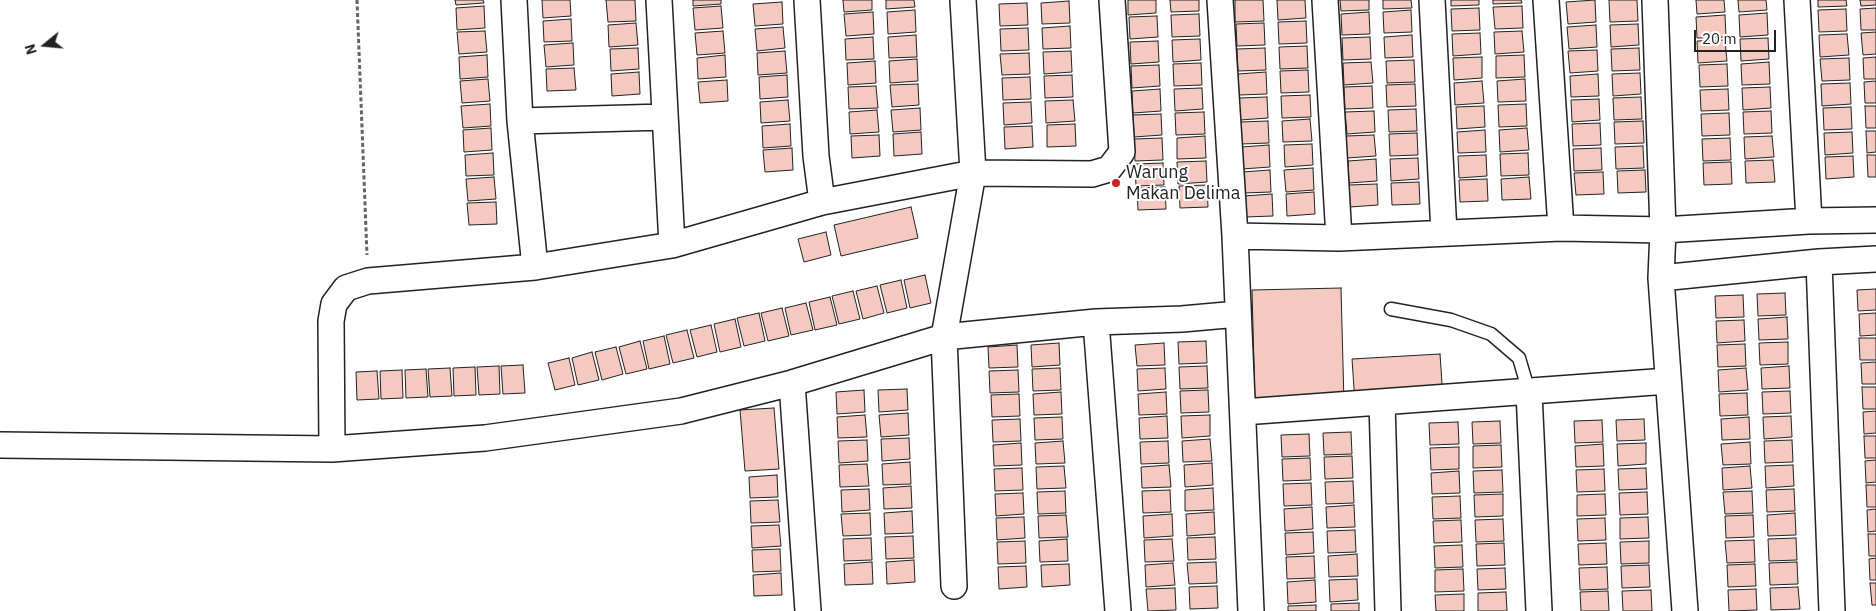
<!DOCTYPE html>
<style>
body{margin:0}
#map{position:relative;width:1876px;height:611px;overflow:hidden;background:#fff;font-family:"IBM Plex Sans",sans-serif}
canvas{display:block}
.north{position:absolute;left:20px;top:20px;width:50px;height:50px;-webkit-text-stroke:4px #fff;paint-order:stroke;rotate:253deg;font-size:14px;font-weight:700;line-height:20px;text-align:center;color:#222}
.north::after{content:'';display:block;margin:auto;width:18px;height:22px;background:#222;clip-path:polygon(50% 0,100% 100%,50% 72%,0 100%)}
.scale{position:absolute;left:1694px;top:30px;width:82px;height:22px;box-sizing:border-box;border:2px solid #222;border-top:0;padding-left:6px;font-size:15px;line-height:18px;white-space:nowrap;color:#222;-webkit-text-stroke:4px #fff;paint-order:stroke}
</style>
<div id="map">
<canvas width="1876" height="611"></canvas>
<div class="north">N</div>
<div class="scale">20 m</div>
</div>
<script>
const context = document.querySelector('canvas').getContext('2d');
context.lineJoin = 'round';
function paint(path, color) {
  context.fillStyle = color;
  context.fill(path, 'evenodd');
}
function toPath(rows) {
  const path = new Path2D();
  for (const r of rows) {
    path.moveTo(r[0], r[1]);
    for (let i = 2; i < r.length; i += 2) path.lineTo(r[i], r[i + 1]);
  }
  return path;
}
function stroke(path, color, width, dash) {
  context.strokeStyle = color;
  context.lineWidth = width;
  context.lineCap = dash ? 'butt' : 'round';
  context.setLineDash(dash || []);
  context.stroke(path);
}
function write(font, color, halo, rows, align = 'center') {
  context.font = font + ' "IBM Plex Sans",sans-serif';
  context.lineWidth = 4;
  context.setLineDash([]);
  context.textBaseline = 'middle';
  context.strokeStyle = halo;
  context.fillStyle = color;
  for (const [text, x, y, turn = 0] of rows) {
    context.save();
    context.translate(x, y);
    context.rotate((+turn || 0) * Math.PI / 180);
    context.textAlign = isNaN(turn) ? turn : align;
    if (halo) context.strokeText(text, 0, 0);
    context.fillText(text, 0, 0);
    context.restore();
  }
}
const building = toPath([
 [455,0,483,0,484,3,456,5,455,0],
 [542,0,570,0,571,16,543,18,542,0],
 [606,0,635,0,636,21,608,22,606,0],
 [693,0,721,0,721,4,693,6,693,0],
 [843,0,872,0,872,10,844,12,843,0],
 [886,0,914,0,915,7,886,9,886,0],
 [1128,0,1156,0,1156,13,1128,15,1128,0],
 [1170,0,1199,0,1199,11,1171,12,1170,0],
 [1235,0,1263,0,1264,21,1235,22,1235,0],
 [1277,0,1305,0,1306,18,1278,20,1277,0],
 [1340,0,1369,0,1369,10,1341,11,1340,0],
 [1383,0,1411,0,1412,8,1383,9,1383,0],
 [1451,0,1479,0,1479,5,1451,6,1451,0],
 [1493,0,1521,0,1522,3,1493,4,1493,0],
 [1595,0,1596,22,1568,24,1566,2,1595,0],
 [1609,0,1637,0,1638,21,1610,22,1609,0],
 [1696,0,1724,0,1725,12,1697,14,1696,0],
 [1738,0,1766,0,1767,10,1739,12,1738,0],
 [1818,0,1846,0,1847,6,1818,7,1818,0],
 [1860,0,1876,0,1876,5,1861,6,1860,0],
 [1069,1,1070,23,1042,24,1041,3,1069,1],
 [782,2,783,24,755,26,753,4,782,2],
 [1027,3,1028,25,1000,26,999,4,1027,3],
 [484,6,485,28,457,30,456,8,484,6],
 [721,6,723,28,695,30,693,8,721,6],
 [1522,6,1523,28,1495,29,1493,7,1522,6],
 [1479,8,1480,30,1452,31,1451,9,1479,8],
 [1876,8,1876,30,1861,30,1860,9,1876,8],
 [1846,9,1847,31,1819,32,1818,10,1846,9],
 [915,10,916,32,888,34,887,12,915,10],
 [1411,10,1412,32,1384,33,1383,12,1411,10],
 [873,12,874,34,846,36,844,14,873,12],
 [1369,12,1370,34,1342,35,1341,14,1369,12],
 [1767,13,1768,35,1740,37,1739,15,1767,13],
 [1199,14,1200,36,1172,37,1171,15,1199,14],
 [1725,15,1726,37,1697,38,1696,17,1725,15],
 [1157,16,1158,37,1130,39,1129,17,1157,16],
 [571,19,572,41,544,42,543,21,571,19],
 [1306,21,1307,43,1279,44,1278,22,1306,21],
 [636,23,638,45,609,47,608,25,636,23],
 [1264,23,1265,45,1237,46,1236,24,1264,23],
 [1638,24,1639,45,1611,47,1610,25,1638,24],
 [1596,25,1597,47,1569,49,1567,27,1596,25],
 [1070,26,1071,48,1043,49,1042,28,1070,26],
 [783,27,785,48,757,51,755,29,783,27],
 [1028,28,1029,50,1001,51,1000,29,1028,28],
 [485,31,487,52,459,54,457,32,485,31],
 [723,31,725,53,697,55,695,33,723,31],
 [1522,31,1524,52,1495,54,1494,32,1522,31],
 [1876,32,1876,54,1863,55,1861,33,1876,32],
 [1480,33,1481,54,1453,56,1452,34,1480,33],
 [1847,34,1849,55,1820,57,1819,35,1847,34],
 [916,35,917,57,889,58,888,37,916,35],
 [1412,35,1413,57,1385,58,1384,37,1412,35],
 [873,37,874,59,846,60,845,39,873,37],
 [1370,37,1371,59,1343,60,1342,38,1370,37],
 [1768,38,1769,59,1741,61,1740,39,1768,38],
 [1200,39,1201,60,1173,62,1172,40,1200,39],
 [1725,40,1727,61,1698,63,1697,41,1725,40],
 [1158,41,1159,62,1131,64,1130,42,1158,41],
 [573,43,574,65,546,67,544,45,573,43],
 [1307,46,1308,68,1280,69,1279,47,1307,46],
 [638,48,639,69,611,71,610,49,638,48],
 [1265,48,1266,70,1238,71,1237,49,1265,48],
 [1639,48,1640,70,1612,71,1611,49,1639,48],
 [1597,50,1598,71,1570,73,1568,51,1597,50],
 [785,51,787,73,758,75,757,53,785,51],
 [1071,51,1072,72,1044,74,1043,52,1071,51],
 [1029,53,1030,74,1002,75,1000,54,1029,53],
 [487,55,488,77,460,79,459,57,487,55],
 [725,55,726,77,698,79,697,58,725,55],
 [1524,55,1525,77,1496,78,1496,56,1524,55],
 [1482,57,1482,78,1454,80,1453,58,1482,57],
 [1876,57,1876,79,1864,79,1863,58,1876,57],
 [1849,58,1850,80,1822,81,1820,59,1849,58],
 [917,59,918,81,890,83,889,61,917,59],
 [1414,60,1415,82,1387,83,1386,61,1414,60],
 [875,61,876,83,848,85,847,63,875,61],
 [1371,62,1373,83,1344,85,1343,63,1371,62],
 [1769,62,1770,84,1742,85,1741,64,1769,62],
 [1201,63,1202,85,1174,86,1173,64,1201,63],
 [1727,64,1728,86,1700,87,1699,65,1727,64],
 [1159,65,1160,86,1132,88,1131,66,1159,65],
 [574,68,576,90,547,91,546,69,574,68],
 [1308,70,1309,92,1281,93,1280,71,1308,70],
 [639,72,640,94,612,96,611,74,639,72],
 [1266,72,1267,94,1239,95,1238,74,1266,72],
 [1640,73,1641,94,1613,96,1612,74,1640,73],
 [1598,74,1599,96,1571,97,1570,76,1598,74],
 [787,75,788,97,760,99,759,77,787,75],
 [1072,75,1073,97,1045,98,1044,76,1072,75],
 [1030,77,1031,99,1003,100,1002,78,1030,77],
 [488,79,490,101,462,103,460,81,488,79],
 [1525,79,1526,101,1498,102,1497,81,1525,79],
 [727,80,728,101,700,103,698,82,727,80],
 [1482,81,1484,103,1455,105,1454,83,1482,81],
 [1876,81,1876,103,1865,103,1864,82,1876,81],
 [1850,83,1851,104,1822,106,1821,84,1850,83],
 [918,84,919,105,892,107,890,85,918,84],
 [1415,84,1416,106,1387,107,1386,85,1415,84],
 [876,86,878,108,849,109,848,87,876,86],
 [1372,86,1373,108,1345,109,1344,87,1372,86],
 [1770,87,1771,108,1743,110,1742,88,1770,87],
 [1202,88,1203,109,1175,111,1174,89,1202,88],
 [1160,89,1161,111,1133,113,1132,91,1160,89],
 [1728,89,1729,110,1701,111,1700,90,1728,89],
 [1310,95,1311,117,1282,118,1281,96,1310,95],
 [1267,97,1268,118,1240,120,1239,98,1267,97],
 [1641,97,1642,119,1614,120,1613,98,1641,97],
 [1599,99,1600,120,1572,122,1571,100,1599,99],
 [788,100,790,121,761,123,760,102,788,100],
 [1073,100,1075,121,1046,123,1045,101,1073,100],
 [1031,102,1032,123,1004,125,1003,103,1031,102],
 [490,104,491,126,463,128,461,106,490,104],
 [1526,104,1527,126,1499,127,1498,105,1526,104],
 [1484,106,1485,127,1457,129,1456,107,1484,106],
 [1865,106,1876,106,1876,128,1866,128,1865,106],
 [1851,107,1852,129,1824,130,1823,108,1851,107],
 [920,108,921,130,893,132,891,110,920,108],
 [1416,109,1417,131,1389,132,1388,110,1416,109],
 [877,110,879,132,850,134,849,112,877,110],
 [1374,111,1375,132,1347,134,1345,112,1374,111],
 [1771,111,1772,133,1744,134,1743,112,1771,111],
 [1204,112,1205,134,1176,135,1175,113,1204,112],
 [1729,113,1730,135,1702,136,1701,114,1729,113],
 [1161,114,1162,135,1134,137,1133,115,1161,114],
 [1310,119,1312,141,1283,142,1282,121,1310,119],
 [1268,121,1269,143,1241,144,1240,122,1268,121],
 [1643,121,1644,143,1615,144,1614,122,1643,121],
 [1600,123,1601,145,1573,146,1572,124,1600,123],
 [790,124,791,146,763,148,762,126,790,124],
 [1075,124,1076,146,1047,147,1047,125,1075,124],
 [1032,126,1033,147,1005,149,1004,127,1032,126],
 [491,128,492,150,464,152,463,130,491,128],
 [1527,128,1529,150,1500,152,1499,130,1527,128],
 [1485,130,1486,152,1458,153,1457,132,1485,130],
 [1866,131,1876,131,1876,152,1867,153,1866,131],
 [921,132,922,154,894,156,893,134,921,132],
 [1852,132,1853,153,1825,155,1824,133,1852,132],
 [1417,133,1418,155,1390,156,1389,134,1417,133],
 [879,135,880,156,852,158,851,136,879,135],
 [1374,135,1376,156,1347,158,1346,136,1374,135],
 [1205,136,1206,158,1177,159,1177,138,1205,136],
 [1772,136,1774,157,1745,159,1744,137,1772,136],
 [1162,138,1163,160,1135,161,1134,139,1162,138],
 [1730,138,1731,160,1703,161,1702,139,1730,138],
 [1312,144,1313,165,1285,167,1284,145,1312,144],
 [1269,145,1270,167,1242,169,1241,147,1269,145],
 [1643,146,1644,168,1616,169,1615,147,1643,146],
 [792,148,793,170,765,172,763,150,792,148],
 [1601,148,1602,170,1574,171,1573,149,1601,148],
 [493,153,494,175,466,176,465,155,493,153],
 [1528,153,1529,175,1501,176,1500,154,1528,153],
 [1486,155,1487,176,1459,178,1458,156,1486,155],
 [1867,155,1876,155,1876,177,1868,177,1867,155],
 [1853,156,1854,177,1826,179,1825,157,1853,156],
 [1418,158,1419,179,1391,181,1390,159,1418,158],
 [1376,159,1377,181,1349,183,1348,161,1376,159],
 [1773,160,1775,182,1746,183,1745,161,1773,160],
 [1206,161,1207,182,1178,184,1177,162,1206,161],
 [1731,162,1732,184,1704,185,1703,163,1731,162],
 [1163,163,1164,185,1136,186,1135,164,1163,163],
 [1313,168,1314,190,1286,192,1284,170,1313,168],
 [1270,170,1271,192,1243,193,1242,172,1270,170],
 [1645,170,1646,192,1618,193,1617,171,1645,170],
 [1603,172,1604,194,1576,195,1574,173,1603,172],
 [494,177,496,199,468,201,466,179,494,177],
 [1529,177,1531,199,1502,200,1501,179,1529,177],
 [1487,179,1488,201,1460,202,1459,180,1487,179],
 [1419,182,1420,204,1392,205,1391,183,1419,182],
 [1377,184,1378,205,1350,207,1349,185,1377,184],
 [1207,185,1208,207,1180,208,1179,186,1207,185],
 [1165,187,1166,209,1138,210,1137,188,1165,187],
 [1314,192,1315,214,1287,216,1286,194,1314,192],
 [1272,194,1273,216,1245,217,1244,196,1272,194],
 [496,202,497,224,469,225,467,203,496,202],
 [911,207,918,238,841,256,834,225,911,207],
 [826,232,831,255,804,262,798,239,826,232],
 [925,275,931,303,910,308,904,280,925,275],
 [901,280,907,308,887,313,880,285,901,280],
 [877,286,884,313,863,319,856,291,877,286],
 [1341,288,1344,403,1255,405,1252,290,1341,288],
 [1876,289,1876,310,1858,311,1857,290,1876,289],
 [853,291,860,319,839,324,832,296,853,291],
 [1785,293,1786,315,1758,316,1757,294,1785,293],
 [1743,295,1744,317,1716,318,1715,296,1743,295],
 [830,297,837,325,815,330,809,302,830,297],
 [806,303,813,330,791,335,785,308,806,303],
 [782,308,789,336,768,341,761,313,782,308],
 [759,313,765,341,744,346,737,318,759,313],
 [1876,313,1876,335,1860,336,1859,314,1876,313],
 [1787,317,1788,339,1759,340,1758,319,1787,317],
 [735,319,741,347,720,352,714,324,735,319],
 [1744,320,1745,341,1717,343,1716,321,1744,320],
 [711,325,717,352,697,357,690,330,711,325],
 [687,330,694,358,673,363,666,335,687,330],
 [664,336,670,364,649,369,643,341,664,336],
 [1859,338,1876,338,1876,360,1860,360,1859,338],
 [640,341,647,369,626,374,619,347,640,341],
 [1206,341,1207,363,1179,364,1178,342,1206,341],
 [1788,342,1788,364,1760,365,1759,343,1788,342],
 [1059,343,1060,365,1032,367,1031,345,1059,343],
 [1164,343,1165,365,1137,366,1135,345,1164,343],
 [1745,344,1746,366,1718,367,1717,345,1745,344],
 [1017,345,1018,367,989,368,988,347,1017,345],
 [616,347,623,374,602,380,595,352,616,347],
 [592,352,599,380,578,385,572,358,592,352],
 [1440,354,1443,398,1355,403,1352,359,1440,354],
 [569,358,575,385,555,390,548,363,569,358],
 [1876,362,1876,384,1862,384,1861,363,1876,362],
 [523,365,525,393,503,394,501,366,523,365],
 [499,366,500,394,479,395,477,367,499,366],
 [1207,366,1208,388,1180,389,1179,367,1207,366],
 [1789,366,1790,388,1762,389,1761,368,1789,366],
 [475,367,476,395,454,396,453,368,475,367],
 [450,368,452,396,430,397,428,369,450,368],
 [1060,368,1061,390,1033,391,1032,369,1060,368],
 [1165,368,1166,389,1138,391,1137,369,1165,368],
 [1746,368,1748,390,1719,392,1718,370,1746,368],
 [426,369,428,397,406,398,405,370,426,369],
 [402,370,403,398,381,399,380,371,402,370],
 [1018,370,1019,392,990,393,989,371,1018,370],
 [377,371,379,399,357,400,356,372,377,371],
 [1862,387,1876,387,1876,409,1863,409,1862,387],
 [907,389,908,410,879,412,878,390,907,389],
 [864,390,865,412,837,414,836,392,864,390],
 [1208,390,1209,412,1181,413,1180,391,1208,390],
 [1790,391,1791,413,1763,414,1762,392,1790,391],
 [1061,392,1062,414,1034,415,1033,394,1061,392],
 [1166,392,1167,414,1139,415,1138,394,1166,392],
 [1747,393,1748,415,1720,416,1719,394,1747,393],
 [1019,394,1020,416,992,417,991,395,1019,394],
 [774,408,779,469,745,471,740,410,774,408],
 [1876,411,1876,433,1864,434,1863,412,1876,411],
 [908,413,909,435,881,437,879,415,908,413],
 [865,415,867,437,838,438,837,417,865,415],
 [1210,415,1210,436,1182,438,1181,416,1210,415],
 [1167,416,1168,438,1140,439,1139,418,1167,416],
 [1791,416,1792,437,1764,439,1763,417,1791,416],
 [1062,417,1063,439,1035,440,1034,418,1062,417],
 [1749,417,1750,439,1722,440,1721,419,1749,417],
 [1020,419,1021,441,993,442,992,420,1020,419],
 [1644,419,1645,440,1617,441,1616,420,1644,419],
 [1602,420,1603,442,1575,443,1574,421,1602,420],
 [1500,421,1501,443,1473,444,1472,422,1500,421],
 [1458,422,1459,444,1430,445,1429,423,1458,422],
 [1351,432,1352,454,1324,455,1323,433,1351,432],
 [1309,434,1310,456,1282,457,1281,435,1309,434],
 [1864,436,1876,436,1876,458,1865,458,1864,436],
 [909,438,910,459,882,461,881,439,909,438],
 [1210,439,1212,461,1183,462,1182,441,1210,439],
 [867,440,868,461,839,463,838,441,867,440],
 [1792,440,1793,462,1765,463,1764,441,1792,440],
 [1063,441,1065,463,1036,464,1035,443,1063,441],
 [1168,441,1169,463,1141,464,1140,442,1168,441],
 [1750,442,1751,464,1723,465,1721,444,1750,442],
 [1021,443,1022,465,994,466,993,445,1021,443],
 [1646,443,1646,464,1618,466,1617,444,1646,443],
 [1603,444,1604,466,1576,467,1575,446,1603,444],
 [1501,445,1502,467,1473,468,1473,446,1501,445],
 [1459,447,1459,469,1431,470,1430,448,1459,447],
 [1352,456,1353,478,1325,479,1324,457,1352,456],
 [1310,458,1311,480,1283,481,1282,459,1310,458],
 [1876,460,1876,482,1866,483,1865,461,1876,460],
 [910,462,911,484,883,485,882,464,910,462],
 [1212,463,1213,485,1185,487,1184,465,1212,463],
 [867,464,869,486,840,487,839,465,867,464],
 [1169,465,1171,487,1142,488,1141,467,1169,465],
 [1793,465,1794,486,1766,488,1765,466,1793,465],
 [1064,466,1066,488,1037,489,1036,467,1064,466],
 [1750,466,1752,488,1723,490,1722,468,1750,466],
 [1022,468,1023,490,995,491,994,469,1022,468],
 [1646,468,1647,489,1619,490,1618,469,1646,468],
 [1604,469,1605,491,1577,492,1576,470,1604,469],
 [1502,470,1503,492,1474,493,1473,471,1502,470],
 [1459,471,1460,493,1432,494,1431,473,1459,471],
 [777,475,778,497,750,498,749,477,777,475],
 [1353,481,1354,503,1326,504,1325,482,1353,481],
 [1311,483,1312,505,1284,506,1283,484,1311,483],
 [1866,485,1876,485,1876,507,1867,507,1866,485],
 [911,486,912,508,884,509,883,488,911,486],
 [1213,488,1214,510,1185,511,1185,490,1213,488],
 [869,489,870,510,842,512,841,490,869,489],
 [1794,489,1795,511,1767,512,1766,490,1794,489],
 [1170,490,1171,512,1143,513,1142,491,1170,490],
 [1065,491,1066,513,1038,514,1037,492,1065,491],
 [1752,491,1753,513,1725,514,1723,492,1752,491],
 [1647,492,1648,514,1620,515,1619,493,1647,492],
 [1023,493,1024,514,996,516,995,494,1023,493],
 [1503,494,1503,516,1475,517,1474,495,1503,494],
 [1605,494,1606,515,1577,516,1577,495,1605,494],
 [1460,496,1461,518,1433,519,1432,497,1460,496],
 [778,500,780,522,751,523,750,501,778,500],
 [1354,505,1355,527,1327,528,1326,507,1354,505],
 [1312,507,1313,529,1285,531,1284,509,1312,507],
 [1876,509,1876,531,1868,532,1867,510,1876,509],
 [912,511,913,533,885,534,884,513,912,511],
 [1214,512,1215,534,1187,536,1186,514,1214,512],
 [870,513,871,535,843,536,841,514,870,513],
 [1795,513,1796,535,1768,536,1767,515,1795,513],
 [1172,514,1173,536,1144,538,1143,516,1172,514],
 [1066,515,1068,537,1039,538,1038,516,1066,515],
 [1753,515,1754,537,1726,538,1725,516,1753,515],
 [1024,517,1025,538,997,540,996,518,1024,517],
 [1648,517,1649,538,1620,539,1620,518,1648,517],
 [1605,518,1606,540,1578,541,1577,519,1605,518],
 [1503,519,1504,541,1476,542,1475,520,1503,519],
 [1461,520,1462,542,1434,543,1433,521,1461,520],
 [779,525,781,546,752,548,751,526,779,525],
 [1355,530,1356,552,1328,553,1327,531,1355,530],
 [1313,532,1314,553,1286,555,1285,533,1313,532],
 [1868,534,1876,534,1876,556,1869,556,1868,534],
 [913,536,914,558,886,559,885,537,913,536],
 [1215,537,1216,559,1188,560,1187,538,1215,537],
 [871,538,872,560,844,561,843,539,871,538],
 [1796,538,1797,560,1769,561,1768,539,1796,538],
 [1067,539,1068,561,1040,562,1039,541,1067,539],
 [1172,539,1174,561,1145,562,1144,540,1172,539],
 [1754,540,1755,562,1727,563,1725,541,1754,540],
 [1025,541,1026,563,998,564,997,542,1025,541],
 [1649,541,1649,563,1621,564,1620,542,1649,541],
 [1504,543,1505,565,1477,566,1476,544,1504,543],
 [1606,543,1607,564,1579,565,1578,544,1606,543],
 [1462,545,1463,567,1435,568,1434,546,1462,545],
 [780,549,781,571,753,572,752,550,780,549],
 [1357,554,1358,576,1329,577,1328,556,1357,554],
 [1314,556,1315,578,1287,579,1286,557,1314,556],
 [1876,558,1876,580,1870,580,1869,559,1876,558],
 [914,560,915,582,887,584,886,562,914,560],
 [872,562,873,584,845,585,844,564,872,562],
 [1216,562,1217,583,1189,584,1187,563,1216,562],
 [1797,562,1798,584,1770,585,1769,563,1797,562],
 [1173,563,1175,585,1146,587,1145,565,1173,563],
 [1069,564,1070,585,1042,587,1041,565,1069,564],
 [1755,564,1756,586,1728,587,1727,565,1755,564],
 [1649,565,1650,587,1622,588,1621,566,1649,565],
 [1026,566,1027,587,999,589,998,567,1026,566],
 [1607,567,1608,589,1580,590,1579,568,1607,567],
 [1505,568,1506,589,1478,590,1477,569,1505,568],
 [1463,569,1464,591,1435,592,1435,570,1463,569],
 [781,573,782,595,754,596,753,575,781,573],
 [1357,579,1358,600,1330,602,1329,580,1357,579],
 [1315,580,1316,602,1288,604,1287,582,1315,580],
 [1870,583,1876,583,1876,605,1872,605,1870,583],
 [1217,586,1218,608,1190,609,1189,587,1217,586],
 [1798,587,1800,609,1771,610,1770,588,1798,587],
 [1175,588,1176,610,1148,611,1146,589,1175,588],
 [1756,589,1757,610,1729,611,1728,590,1756,589],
 [1651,590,1652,611,1623,611,1622,591,1651,590],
 [1608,591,1609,611,1581,611,1580,592,1608,591],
 [1506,592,1507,611,1478,611,1478,593,1506,592],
 [1464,594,1464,611,1436,611,1435,595,1464,594],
 [1359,603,1359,611,1331,611,1331,604,1359,603],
 [1316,605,1316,611,1288,611,1288,606,1316,605]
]);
const path = toPath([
 [357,0,367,255]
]);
const lane = toPath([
 [1391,309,1451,320,1491,334,1519,358,1529,392]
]);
const street = toPath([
 [514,0,520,121,535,267],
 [659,0,672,245],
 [807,0,816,156,822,202],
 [1220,0,1235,236,1339,238,1561,228,1663,230,1809,221,1876,220],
 [1325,0,1339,238],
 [1432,0,1444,233],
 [1546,0,1561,228],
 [1655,0,1663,230,1661,278,1685,611],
 [1797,0,1809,221],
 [520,121,664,117],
 [1235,236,1251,611],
 [1819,262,1832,611],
 [1661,278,1819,262,1876,259],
 [1096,322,1118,611],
 [792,383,808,611],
 [1529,392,1539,611],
 [1382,402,1388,611],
 [1243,412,1668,381],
 [0,445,332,449,485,438,681,411,792,383,944,337,973,173,963,0],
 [332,449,331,321,334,304,346,288,368,281,535,267,672,245,822,202,973,173,1092,174,1109,169,1122,152,1112,0],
 [954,586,944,337,1096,322,1182,319,1238,314]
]);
const markers = [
 [1116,183,5,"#c62828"]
];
const poiNames = [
 ["Warung",1126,173],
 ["Makan Delima",1126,194]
];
paint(building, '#f3c9c0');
stroke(building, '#222', 1);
stroke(lane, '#222', 15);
stroke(street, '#222', 28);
stroke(path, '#646464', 3, [4, 2.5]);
stroke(lane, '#fff', 12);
stroke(street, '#fff', 25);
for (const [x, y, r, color] of markers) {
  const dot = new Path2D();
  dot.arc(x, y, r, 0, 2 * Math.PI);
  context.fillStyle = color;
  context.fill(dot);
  stroke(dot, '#fff', 2);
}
write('18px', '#222', '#fff', poiNames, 'left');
</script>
